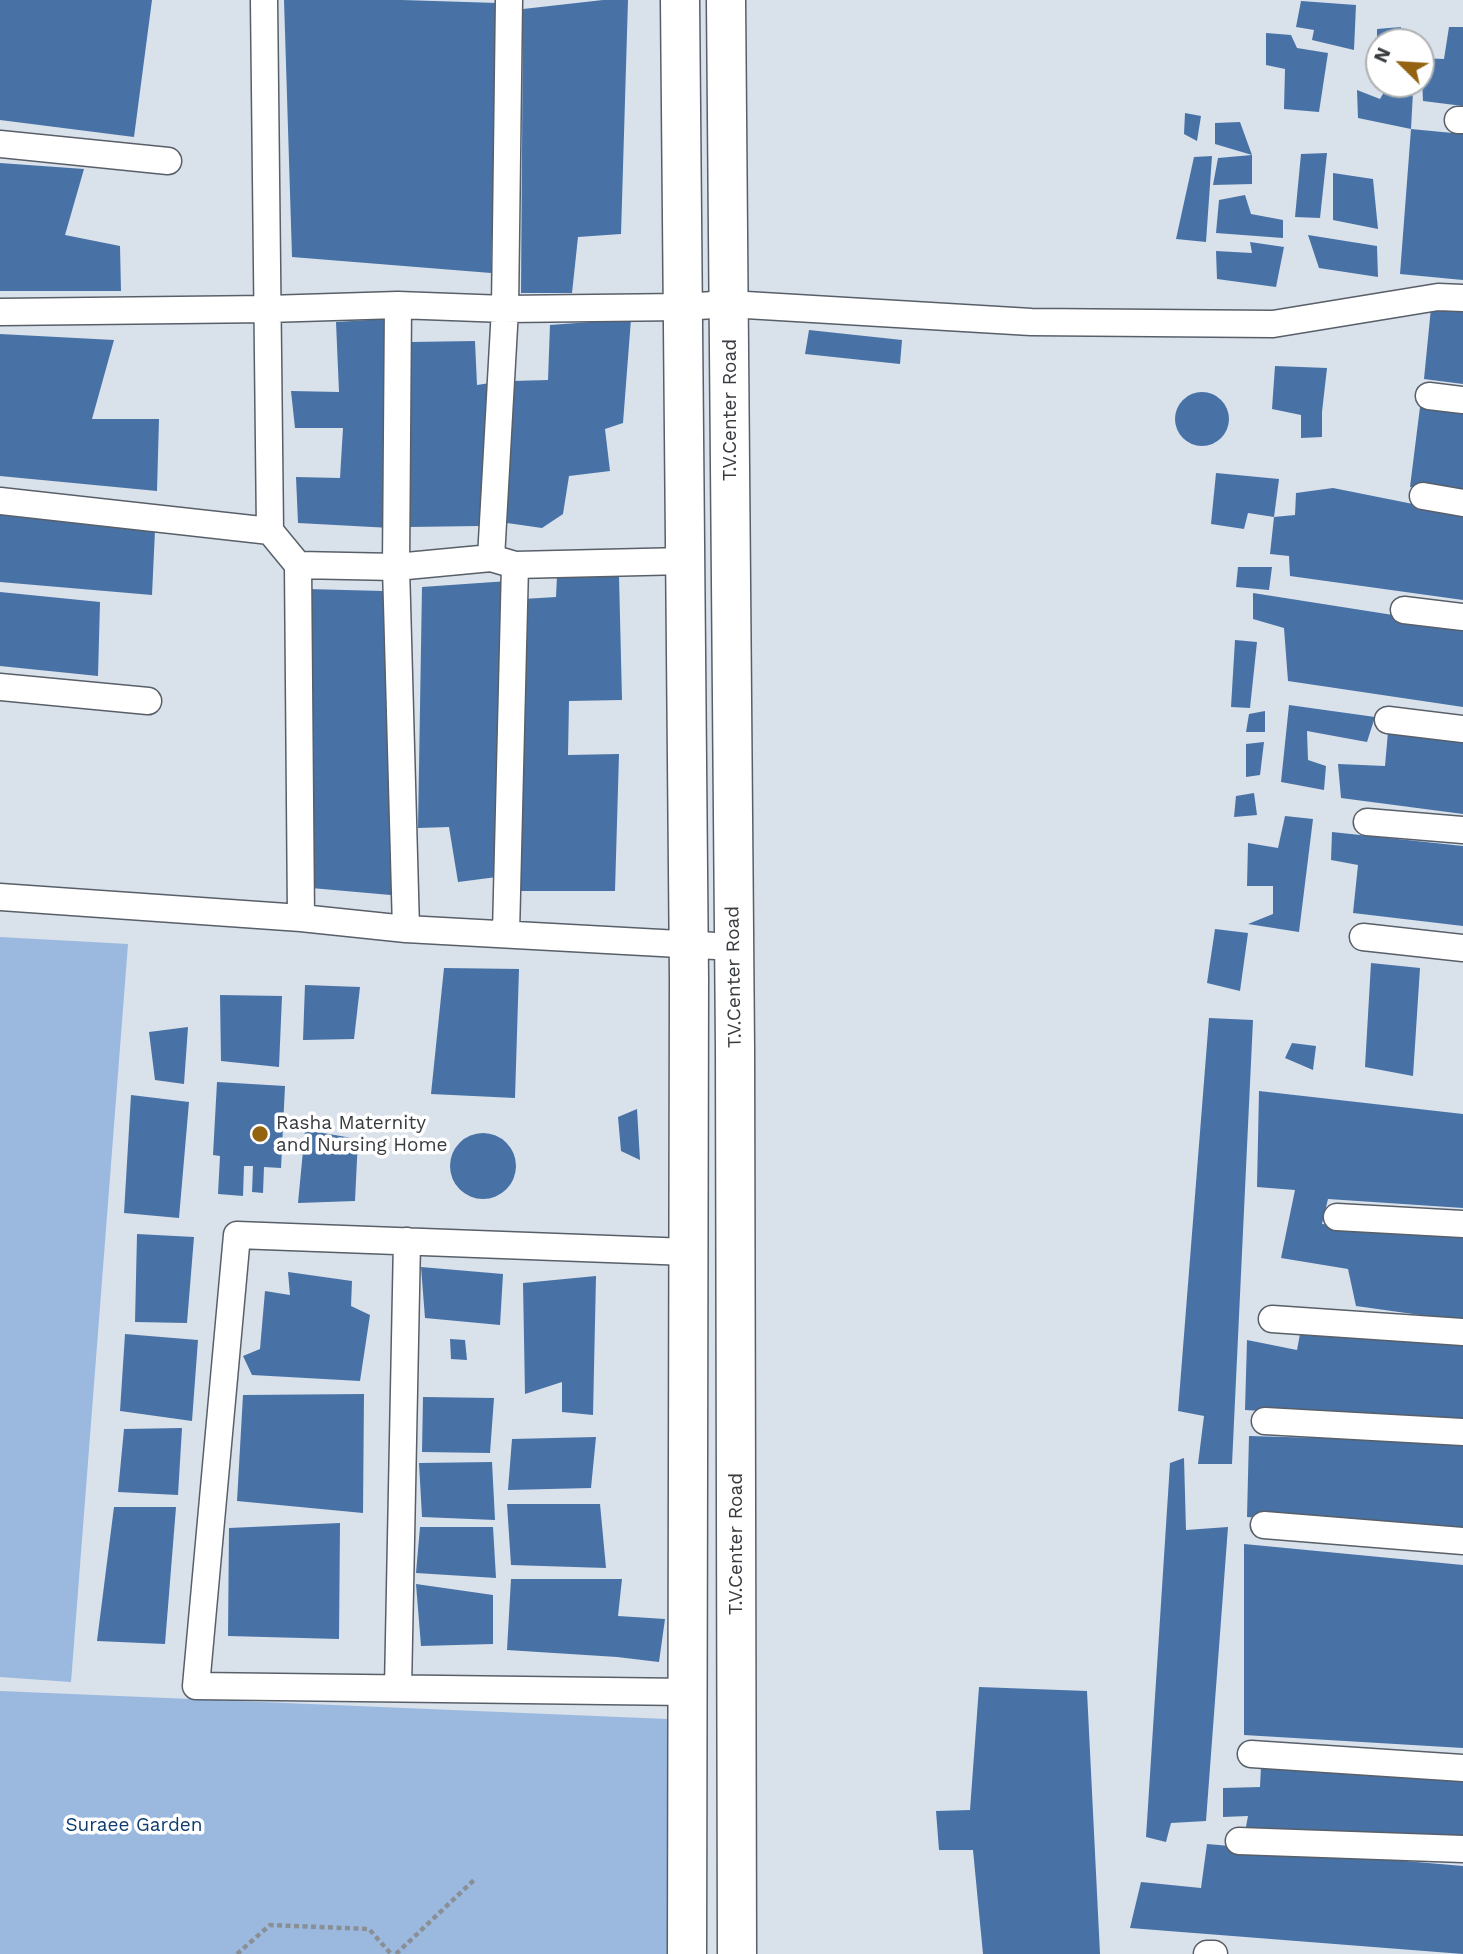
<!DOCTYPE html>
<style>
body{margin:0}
#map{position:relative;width:1463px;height:1954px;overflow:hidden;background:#d9e1eb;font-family:"Work Sans",sans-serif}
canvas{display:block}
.north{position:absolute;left:1365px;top:28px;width:70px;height:70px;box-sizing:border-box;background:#fff;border:2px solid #afb1b2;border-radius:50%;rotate:294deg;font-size:19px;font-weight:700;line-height:28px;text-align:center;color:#383b3f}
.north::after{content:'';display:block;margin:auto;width:24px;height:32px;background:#936311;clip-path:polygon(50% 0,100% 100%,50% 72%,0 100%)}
</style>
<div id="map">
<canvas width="1463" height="1954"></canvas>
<div class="north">N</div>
</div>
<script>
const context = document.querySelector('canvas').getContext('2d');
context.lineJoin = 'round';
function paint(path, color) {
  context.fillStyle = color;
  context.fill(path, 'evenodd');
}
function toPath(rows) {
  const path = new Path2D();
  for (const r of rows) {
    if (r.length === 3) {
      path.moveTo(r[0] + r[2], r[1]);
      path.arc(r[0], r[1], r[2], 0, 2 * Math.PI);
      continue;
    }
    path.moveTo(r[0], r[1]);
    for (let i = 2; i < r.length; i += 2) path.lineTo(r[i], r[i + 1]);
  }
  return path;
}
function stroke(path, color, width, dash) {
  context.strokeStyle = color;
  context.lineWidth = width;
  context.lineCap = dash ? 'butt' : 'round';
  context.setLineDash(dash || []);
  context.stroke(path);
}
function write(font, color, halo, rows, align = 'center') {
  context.font = font + ' "Work Sans",sans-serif';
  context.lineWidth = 7;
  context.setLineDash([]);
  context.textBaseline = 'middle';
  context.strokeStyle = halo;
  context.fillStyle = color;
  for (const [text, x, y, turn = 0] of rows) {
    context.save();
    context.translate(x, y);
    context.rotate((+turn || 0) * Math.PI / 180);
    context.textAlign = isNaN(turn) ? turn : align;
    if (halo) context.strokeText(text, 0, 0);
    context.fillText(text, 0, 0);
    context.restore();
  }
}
const green = toPath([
 [0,937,128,944,71,1682,0,1677],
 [0,1691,667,1719,670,1954,0,1954]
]);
const building = toPath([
 [0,0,152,0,134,137,0,120],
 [284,0,402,0,498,3,491,273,292,257],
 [603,0,628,0,621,234,578,237,572,293,521,293,523,9],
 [1301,1,1356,5,1354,50,1312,40,1314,30,1296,27],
 [1401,27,1401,42,1377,42,1377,29],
 [1449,27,1463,27,1463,106,1423,101,1421,58,1444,59],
 [1266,33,1291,35,1297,48,1328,53,1319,112,1284,109,1285,69,1266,65],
 [1388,85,1413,92,1411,129,1358,118,1357,90,1380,99],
 [1185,113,1201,116,1197,141,1184,134],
 [1240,122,1252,155,1215,144,1215,123],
 [1411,129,1463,134,1463,280,1400,274],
 [1327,153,1320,218,1295,217,1301,154],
 [1252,155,1252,184,1213,185,1218,158],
 [1212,156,1206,242,1176,239,1194,157],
 [0,163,84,169,65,235,120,246,121,291,0,291],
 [1333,173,1373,179,1378,229,1333,220],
 [1245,195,1251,214,1283,220,1283,238,1216,233,1219,200],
 [1308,235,1377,246,1378,277,1319,268],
 [1250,242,1284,247,1276,287,1217,279,1216,251,1252,253],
 [1431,308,1463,310,1463,384,1424,379],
 [385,319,391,528,298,523,296,477,340,478,343,428,295,428,291,391,339,392,336,322],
 [631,319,623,423,605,429,610,471,569,476,563,514,542,528,507,523,512,381,548,380,550,325],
 [809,330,902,340,900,364,805,354],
 [0,334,114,340,92,419,159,419,157,491,0,476],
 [475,341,477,385,490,383,479,526,408,527,410,342],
 [1275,366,1327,368,1322,412,1322,437,1301,438,1301,415,1272,409],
 [1202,419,27],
 [1420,407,1463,412,1463,496,1410,487],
 [1216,473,1279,479,1274,517,1248,513,1244,529,1211,524],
 [1333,488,1463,514,1463,600,1290,576,1289,556,1270,554,1274,517,1295,515,1296,493],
 [0,511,155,530,152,595,0,582],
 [1238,567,1272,567,1269,590,1236,587],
 [557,576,619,576,622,700,569,701,568,755,619,754,615,891,519,891,523,599,556,597],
 [508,581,497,877,458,882,449,827,418,828,422,587],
 [307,589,383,591,402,896,311,888],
 [0,592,100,602,98,676,0,666],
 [1253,593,1463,626,1463,707,1288,681,1284,628,1253,619],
 [1235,640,1257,642,1250,708,1231,707],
 [1289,705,1375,717,1367,742,1307,731,1308,760,1326,766,1324,790,1281,782],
 [1265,711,1265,732,1246,732,1249,714],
 [1388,732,1463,741,1463,814,1341,798,1338,764,1385,766],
 [1264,742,1260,775,1246,777,1246,744],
 [1254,793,1257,815,1234,817,1236,796],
 [1285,816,1313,819,1299,932,1248,924,1273,914,1273,886,1247,886,1248,843,1278,848],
 [1332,832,1463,846,1463,926,1353,913,1358,865,1331,860],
 [1215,929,1248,933,1240,991,1207,983],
 [1371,963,1420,968,1413,1076,1365,1067],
 [444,968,519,969,515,1098,431,1094],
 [305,985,360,987,354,1039,303,1040],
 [220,995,282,996,279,1067,221,1061],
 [1209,1018,1253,1020,1232,1464,1198,1464,1204,1416,1178,1411],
 [188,1027,184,1084,155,1080,149,1032],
 [1292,1043,1316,1046,1313,1070,1285,1058],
 [217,1082,285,1086,281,1168,264,1167,263,1193,252,1192,253,1166,244,1166,243,1196,218,1194,220,1156,213,1155],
 [1259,1091,1463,1114,1463,1208,1328,1199,1322,1224,1463,1235,1463,1321,1356,1306,1348,1269,1281,1258,1295,1190,1257,1187],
 [131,1095,189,1102,179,1218,124,1213],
 [637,1109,640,1160,621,1151,618,1117],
 [305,1130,358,1139,355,1201,298,1203],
 [483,1166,33],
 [137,1234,194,1237,187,1323,135,1322],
 [421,1267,503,1274,500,1325,425,1318],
 [288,1272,352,1281,351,1306,370,1315,360,1381,252,1375,243,1356,260,1349,265,1291,290,1295],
 [596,1276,593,1415,562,1412,562,1382,525,1394,523,1283],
 [125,1334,198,1340,192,1421,120,1411],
 [1300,1334,1463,1341,1463,1423,1245,1410,1247,1340,1297,1350],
 [450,1339,465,1340,467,1360,451,1359],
 [364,1394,363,1513,237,1501,243,1395],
 [423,1397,494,1398,490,1453,422,1452],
 [182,1428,178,1495,118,1492,124,1429],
 [1249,1436,1463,1442,1463,1533,1247,1517],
 [596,1437,591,1488,508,1490,512,1439],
 [1184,1458,1186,1530,1228,1527,1206,1821,1171,1823,1166,1842,1146,1837,1170,1463],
 [492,1462,495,1520,422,1517,419,1463],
 [507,1504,600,1504,606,1568,511,1565],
 [114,1507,176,1507,165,1644,97,1641],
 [340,1523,339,1639,228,1636,229,1528],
 [420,1527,493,1527,496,1578,416,1573],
 [1244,1544,1463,1565,1463,1748,1244,1735],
 [511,1579,622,1579,618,1616,665,1619,659,1662,617,1657,507,1650],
 [416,1584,493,1595,493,1644,421,1646],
 [979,1687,1087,1691,1100,1954,983,1954,973,1850,939,1850,936,1811,970,1810],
 [1261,1766,1463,1778,1463,1839,1245,1832,1248,1816,1223,1817,1223,1788,1260,1787],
 [1207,1844,1463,1866,1463,1954,1130,1928,1141,1882,1201,1888]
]);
const path = toPath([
 [237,1954,270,1925,369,1929,391,1954],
 [396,1954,474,1880]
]);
const street = toPath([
 [264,0,270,531,298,565,301,918],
 [1458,120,1463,120],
 [0,144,168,161],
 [398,305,396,567,406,929],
 [0,312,268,309,398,305,505,309,683,307,729,304,1031,322,1273,324,1438,297,1463,298],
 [1429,396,1463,400],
 [1423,496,1463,503],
 [0,501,270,531],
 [491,558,505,309,509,0],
 [298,565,396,567,491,558,515,565,685,561],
 [1404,610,1463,617],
 [0,687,148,701],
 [1388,720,1463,729],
 [1367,822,1463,830],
 [0,897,301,918,406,929,734,947],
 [506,933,515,565],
 [1363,937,1463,948],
 [1337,1217,1463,1224],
 [1272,1319,1463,1332],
 [1265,1421,1463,1432],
 [1264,1525,1463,1541],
 [398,1688,407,1241],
 [688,1692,196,1686,237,1235,688,1252],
 [1251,1754,1463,1768],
 [1239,1841,1463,1849],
 [1207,1954,1214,1954]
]);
const secondary = toPath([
 [680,0,689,978,687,1954],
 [726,0,735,1047,737,1954]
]);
const markers = [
 [260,1134,9,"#936311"]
];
const streetNames = [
 ["T.V.Center Road",730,410,-90],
 ["T.V.Center Road",734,977,-91],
 ["T.V.Center Road",736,1544,-90]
];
const poiNames = [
 ["Rasha Maternity",276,1123],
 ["and Nursing Home",276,1145]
];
const parkNames = [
 ["Suraee Garden",134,1825]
];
paint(green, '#9bb9de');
paint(building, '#4872a6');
stroke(street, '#585f68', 29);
stroke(secondary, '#585f68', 41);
stroke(path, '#8a8f96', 4.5, [5, 3.5]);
stroke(street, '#fff', 26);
stroke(secondary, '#fff', 38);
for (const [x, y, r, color] of markers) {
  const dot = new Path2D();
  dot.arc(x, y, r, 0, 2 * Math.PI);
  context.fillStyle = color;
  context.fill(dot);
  stroke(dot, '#fff', 2.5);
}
write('19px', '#383b3f', '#fff', streetNames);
write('19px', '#383b3f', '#fff', poiNames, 'left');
write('19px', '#0f3d6f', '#fff', parkNames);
</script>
